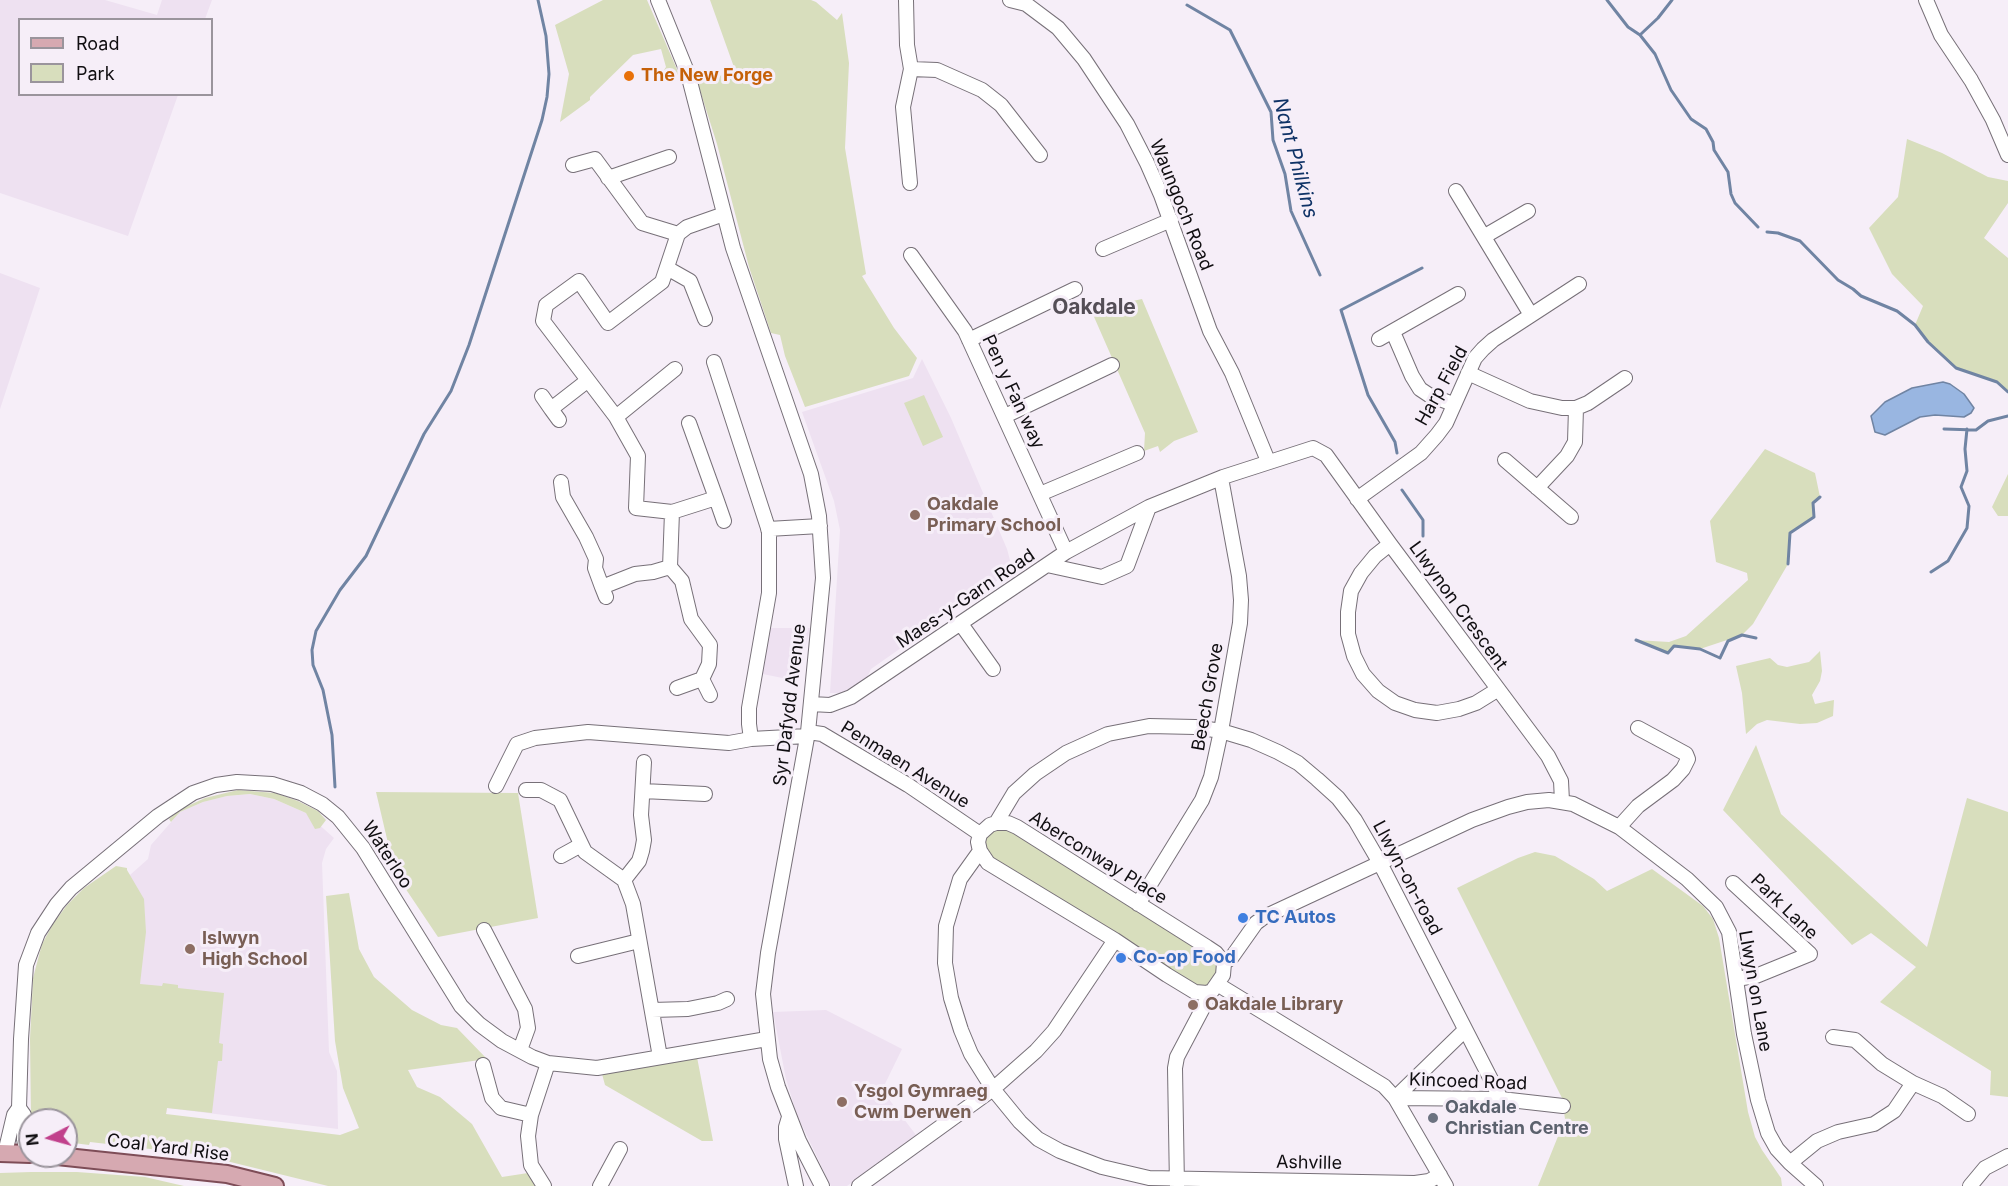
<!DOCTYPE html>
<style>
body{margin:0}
#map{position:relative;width:2008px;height:1186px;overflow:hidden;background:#f6eef8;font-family:Inter,sans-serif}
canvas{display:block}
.legend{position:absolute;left:18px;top:18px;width:195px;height:78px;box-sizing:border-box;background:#f6eef8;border:2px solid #9a949c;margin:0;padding:8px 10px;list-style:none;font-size:18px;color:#100e11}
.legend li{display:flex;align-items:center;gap:12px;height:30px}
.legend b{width:30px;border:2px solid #9a949c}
.north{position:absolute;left:18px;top:1108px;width:60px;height:60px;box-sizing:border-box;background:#f6eef8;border:2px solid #9a949c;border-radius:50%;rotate:264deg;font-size:16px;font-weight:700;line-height:24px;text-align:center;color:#100e11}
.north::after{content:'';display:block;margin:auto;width:21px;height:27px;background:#c1418c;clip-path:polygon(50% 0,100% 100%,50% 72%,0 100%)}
</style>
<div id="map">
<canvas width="2008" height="1186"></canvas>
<ul class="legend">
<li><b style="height:8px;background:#d6a9b1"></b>Road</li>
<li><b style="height:16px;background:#d8debd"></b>Park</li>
</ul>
<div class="north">N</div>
</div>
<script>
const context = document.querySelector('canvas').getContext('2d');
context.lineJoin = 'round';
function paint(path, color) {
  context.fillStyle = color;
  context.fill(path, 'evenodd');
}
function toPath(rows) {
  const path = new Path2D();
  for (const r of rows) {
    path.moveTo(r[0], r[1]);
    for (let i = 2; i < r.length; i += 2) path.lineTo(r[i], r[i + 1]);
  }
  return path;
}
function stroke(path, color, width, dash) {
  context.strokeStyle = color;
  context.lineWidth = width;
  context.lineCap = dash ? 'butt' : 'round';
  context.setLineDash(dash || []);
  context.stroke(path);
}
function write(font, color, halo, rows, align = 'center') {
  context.font = font + ' Inter,sans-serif';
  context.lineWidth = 6;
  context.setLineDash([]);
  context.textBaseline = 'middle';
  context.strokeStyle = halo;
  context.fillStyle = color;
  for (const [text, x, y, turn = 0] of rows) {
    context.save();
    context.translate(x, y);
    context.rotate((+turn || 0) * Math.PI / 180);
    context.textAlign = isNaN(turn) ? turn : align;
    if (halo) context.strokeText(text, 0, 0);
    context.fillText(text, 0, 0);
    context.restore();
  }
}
const built = toPath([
 [0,0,105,0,157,15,162,0,212,0,205,19,20,20,20,94,178,95,128,236,0,193],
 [0,273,40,288,0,409],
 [922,359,951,418,1007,549,1015,579,998,580,871,669,866,680,841,693,830,693,840,530,834,501,802,412,913,378],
 [767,628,810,628,797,681,758,673],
 [250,794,274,799,306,813,334,838,326,849,322,863,329,1052,337,1071,338,1129,167,1108,166,1114,41,1042,126,870,130,875,148,859,151,845,180,812,203,802,227,796],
 [826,1010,902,1049,882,1090,916,1135,847,1186,831,1186,797,1115,786,1079,773,1012]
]);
const green = toPath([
 [603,0,647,0,679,74,669,77,670,81,667,82,664,70,666,67,661,49,633,55,590,97,590,100,560,122,569,74,555,25],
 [710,0,811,0,816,2,837,20,842,13,849,63,845,148,866,274,862,276,894,328,917,358,909,376,805,407,785,356,780,335,771,333,749,267,717,144,698,84,735,70],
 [1907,139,1942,153,1988,177,2008,181,2008,203,1984,238,2008,258,2008,392,1997,382,1956,368,1928,342,1915,325,1923,306,1892,274,1869,228,1898,197],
 [1142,299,1198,432,1174,441,1160,452,1158,446,1144,451,1145,433,1091,310],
 [924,395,943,437,923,446,904,403],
 [1765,449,1815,473,1820,497,1813,503,1814,517,1790,533,1788,564,1753,624,1742,635,1700,649,1674,646,1668,653,1636,640,1669,642,1686,636,1748,580,1747,573,1716,562,1710,521],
 [2008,474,2008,516,1998,516,1992,507],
 [1820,651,1822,671,1820,681,1812,695,1815,704,1834,700,1833,716,1817,723,1800,724,1767,720,1757,724,1746,734,1742,693,1736,666,1770,658,1778,665,1787,667,1809,662],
 [1756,745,1781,814,1927,947,1967,798,2008,812,2008,1097,1990,1095,1991,1071,1880,1002,1916,967,1871,933,1852,945,1723,810],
 [238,790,275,793,298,801,318,811,326,820,320,828,315,829,306,813,274,799,250,794,227,796,203,802,180,812,171,822,169,819,181,809,205,798],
 [376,792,518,793,538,918,438,937,395,873],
 [993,829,1010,829,1205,951,1216,963,1217,975,1207,988,1200,988,991,858,985,851,985,840,987,834],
 [1535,852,1555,856,1594,879,1607,891,1652,869,1703,906,1713,919,1719,938,1748,1112,1755,1137,1762,1150,1781,1178,1782,1186,1538,1186,1565,1119,1562,1098,1457,888,1518,858],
 [116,866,127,868,127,870,144,899,146,932,140,984,162,986,163,983,178,985,178,988,224,993,219,1043,223,1044,222,1061,218,1061,212,1113,167,1108,166,1114,340,1135,359,1128,343,1088,335,1041,326,896,349,893,359,949,374,977,412,1010,441,1025,457,1028,487,1059,408,1070,417,1087,440,1097,472,1124,502,1177,528,1173,535,1186,328,1186,202,1155,90,1142,89,1145,66,1142,66,1120,31,1120,30,1039,33,978,42,944,53,924,67,905,84,888],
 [697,1057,713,1141,702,1141,605,1085,602,1074],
 [31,1172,77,1172,145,1177,184,1186,0,1186,0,1173]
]);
const water = toPath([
 [1943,382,1950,384,1964,394,1974,408,1971,413,1964,417,1935,415,1920,417,1885,435,1875,432,1871,416,1885,402,1912,388,1943,382]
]);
const stream = toPath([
 [1607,0,1628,27,1640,35,1655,54,1671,90,1691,119,1706,129,1713,142,1714,150,1728,172,1731,194,1735,203,1758,227],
 [1187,5,1230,30,1271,112,1273,140,1285,174,1291,211,1320,275],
 [1641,34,1658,18,1672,0],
 [1767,232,1778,233,1800,241,1838,280,1853,289,1861,296,1897,311,1915,325,1928,342,1956,368,1997,382,2008,392],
 [1944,429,1976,430,1988,421,2008,416],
 [1397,453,1395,442,1368,395,1341,310,1422,268],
 [1402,490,1423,520,1423,536],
 [1788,564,1790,533,1814,517,1813,503,1820,497],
 [1931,572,1948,561,1967,528,1969,506,1961,487,1967,471,1965,449,1967,429],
 [1636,640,1668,653,1674,646,1700,649,1720,658,1728,641,1742,635,1756,638],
 [335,787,332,735,323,690,313,665,312,650,316,631,340,590,366,556,424,434,451,391,469,345,542,120,547,97,549,74,546,36,538,0]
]);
const minor = toPath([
 [658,0,688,74,733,248,811,474,819,516,823,578,808,732,768,953,763,994,770,1059,778,1087,799,1141,822,1186],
 [906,0,907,45,911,69,903,107,910,183],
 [1010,0,1026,4,1058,28,1084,59,1127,124,1147,163,1161,195,1210,331,1232,373,1268,461],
 [1926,0,1941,35,1971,80,1993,120,2008,155],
 [911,69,937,70,982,90,1001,105,1040,155],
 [573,165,595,159,642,223,678,234],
 [608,178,669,157],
 [1456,191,1531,315],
 [1485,236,1528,211],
 [1103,249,1171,220],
 [911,255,965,331,1066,552],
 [667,268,690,281,705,319],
 [1393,332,1412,376,1420,389,1429,395,1453,404],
 [1379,339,1458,294],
 [969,340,1075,289],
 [714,362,769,531,769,593,749,708,749,724,751,739],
 [1468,373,1530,401,1562,408,1576,408,1588,403,1625,378],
 [542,396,551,409],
 [1005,416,1112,365],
 [616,417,675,369],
 [559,420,551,409,587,381],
 [1505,460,1571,517],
 [561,482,563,497,586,537,596,559,595,568,602,587],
 [1537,488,1567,456,1575,442,1576,408],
 [1040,494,1137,453],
 [716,498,724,521],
 [1357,499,1421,453,1437,435,1446,423,1475,358,1483,349,1493,340,1579,284],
 [672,512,716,498,689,423],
 [768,529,820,526],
 [1390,544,1375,556,1361,573,1351,591,1348,612,1348,634,1354,656,1363,674,1378,691,1395,703,1415,710,1437,713,1459,709,1476,703,1497,690],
 [1047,565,1102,577,1127,566,1149,507],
 [670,567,672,512,636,508,638,456,616,417,543,321,546,305,579,281,608,323,662,282,678,234,687,227,724,214],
 [670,567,682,581,691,619,710,645,709,664,702,679,677,688],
 [606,597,602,587,635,574,653,572,670,567],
 [961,624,993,669],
 [702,679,710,695],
 [811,704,830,705,851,697,1066,552,1149,507,1223,477,1313,448,1326,455,1390,544,1548,756,1561,781,1562,801],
 [808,732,822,734,908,785,980,834],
 [644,762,641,815,644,840,642,851,639,861,624,880,633,904,660,1057],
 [496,786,517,744,535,738,588,732,729,743,751,739,807,736],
 [526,790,541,790,560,800,585,852,624,880],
 [643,791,705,794],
 [996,823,1014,793,1035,774,1066,753,1108,734,1149,726,1195,727,1221,731,1251,740,1278,752,1298,763,1317,779,1338,798,1355,820,1380,863,1501,1099],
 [1619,827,1638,806,1673,780,1683,769,1688,759,1686,754,1638,728],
 [980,851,960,879,946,926,945,963,951,998,961,1030,971,1054,993,1089,1020,1122,1038,1139,1060,1151,1102,1167,1149,1178,1415,1183,1429,1181,1440,1175],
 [561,856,581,845],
 [1733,883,1810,954,1756,976,1736,979],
 [1138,904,1202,800,1211,777,1221,731,1240,623,1241,600,1239,576,1221,478],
 [484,930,525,1009,528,1028,520,1050],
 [578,956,639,941],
 [1224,963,1232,957,1256,923,1264,917,1472,820,1508,807,1527,802,1549,800,1573,804,1619,827,1687,879,1716,907,1729,932,1744,1034,1758,1100,1768,1133,1777,1149,1790,1163,1816,1186],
 [1217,984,1384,1086,1395,1098,1446,1186],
 [1207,993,1195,992,1167,975,1115,940,988,863,980,851,978,842,980,834,990,825,996,823,1008,823,1017,827,1207,947,1216,953,1224,963],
 [652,1010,688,1009,718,1003,727,999],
 [1465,1030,1395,1098,1501,1099,1563,1106],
 [483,1065,492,1098,501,1108,531,1115],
 [1913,1083,1942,1096,1968,1114],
 [789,1117,786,1127,786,1139,796,1186],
 [5,1153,14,1115,19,1108],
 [27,1154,24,1139,24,1115,19,1108,21,1039,26,965,38,933,57,904,71,888,158,816,193,793,216,785,237,782,272,784,301,793,322,804,338,817,363,848,461,1006,479,1024,502,1041,532,1057,548,1063,597,1068,767,1039],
 [1790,1163,1817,1141,1838,1132,1874,1124,1894,1111,1913,1083,1882,1064,1855,1040,1833,1037],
 [544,1186,531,1165,528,1136,531,1115,548,1063],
 [600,1186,620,1149],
 [859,1186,993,1089,1036,1051,1054,1031,1115,940],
 [1177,1186,1175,1068,1177,1057,1205,1004,1207,993,1212,991,1223,975,1224,963],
 [1970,1186,1985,1168,2008,1156]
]);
const major = toPath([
 [0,1153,30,1154],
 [57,1156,227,1174,275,1186]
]);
const markers = [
 [629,76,6,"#e8710a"],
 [915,515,6,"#8d6e63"],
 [1243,918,6,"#3f7fe0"],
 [190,949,6,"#8d6e63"],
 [1121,958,6,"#3f7fe0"],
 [1193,1005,6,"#8d6e63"],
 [842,1102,6,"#8d6e63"],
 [1433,1118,6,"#6b7280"]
];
const foodNames = [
 ["The New Forge",641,76]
];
const streetNames = [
 ["Waungoch Road",1181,205,68],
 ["Harp Field",1442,386,-61],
 ["Pen y Fan way",1013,392,65],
 ["Maes-y-Garn Road",966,599,-34],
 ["Llwynon Crescent",1458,606,54],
 ["Beech Grove",1208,697,-80],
 ["Syr Dafydd Avenue",790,705,-83],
 ["Penmaen Avenue",905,765,32],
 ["Waterloo",387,855,57],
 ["Aberconway Place",1098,858,32],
 ["Llwyn-on-road",1407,878,62],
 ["Park Lane",1784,907,44],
 ["Llwyn on Lane",1755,991,80],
 ["Kincoed Road",1468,1082,2],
 ["Coal Yard Rise",168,1148,7],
 ["Ashville",1309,1163,1]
];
const educationNames = [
 ["Oakdale",927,505],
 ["Primary School",927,526],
 ["Islwyn",202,939],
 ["High School",202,960],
 ["Oakdale Library",1205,1005],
 ["Ysgol Gymraeg",854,1092],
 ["Cwm Derwen",854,1113]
];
const shopNames = [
 ["TC Autos",1255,918],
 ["Co-op Food",1133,958]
];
const worshipNames = [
 ["Oakdale",1445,1108],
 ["Christian Centre",1445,1129]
];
const waterNames = [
 ["Nant Philkins",1295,158,75]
];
const quarterNames = [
 ["Oakdale",1094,308]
];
paint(built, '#eee1f1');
paint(green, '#d8debd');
paint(water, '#99b6e1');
stroke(water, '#7084a3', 1.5);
stroke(stream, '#7084a3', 3);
stroke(minor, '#777078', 16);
stroke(major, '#7e4d57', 20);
stroke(minor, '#fff', 14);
stroke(major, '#d6a9b1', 16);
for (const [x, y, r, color] of markers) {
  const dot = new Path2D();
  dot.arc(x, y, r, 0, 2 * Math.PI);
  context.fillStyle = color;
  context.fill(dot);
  stroke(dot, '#f6eef8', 2);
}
write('bold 18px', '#c56008', '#f6eef8', foodNames, 'left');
write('18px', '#100e11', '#f6eef8', streetNames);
write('bold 18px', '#785e54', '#f6eef8', educationNames, 'left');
write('bold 18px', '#366cbe', '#f6eef8', shopNames, 'left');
write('bold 18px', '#5b616d', '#f6eef8', worshipNames, 'left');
write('italic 20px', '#0e3266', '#f6eef8', waterNames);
write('bold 21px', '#544e56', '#f6eef8', quarterNames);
</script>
